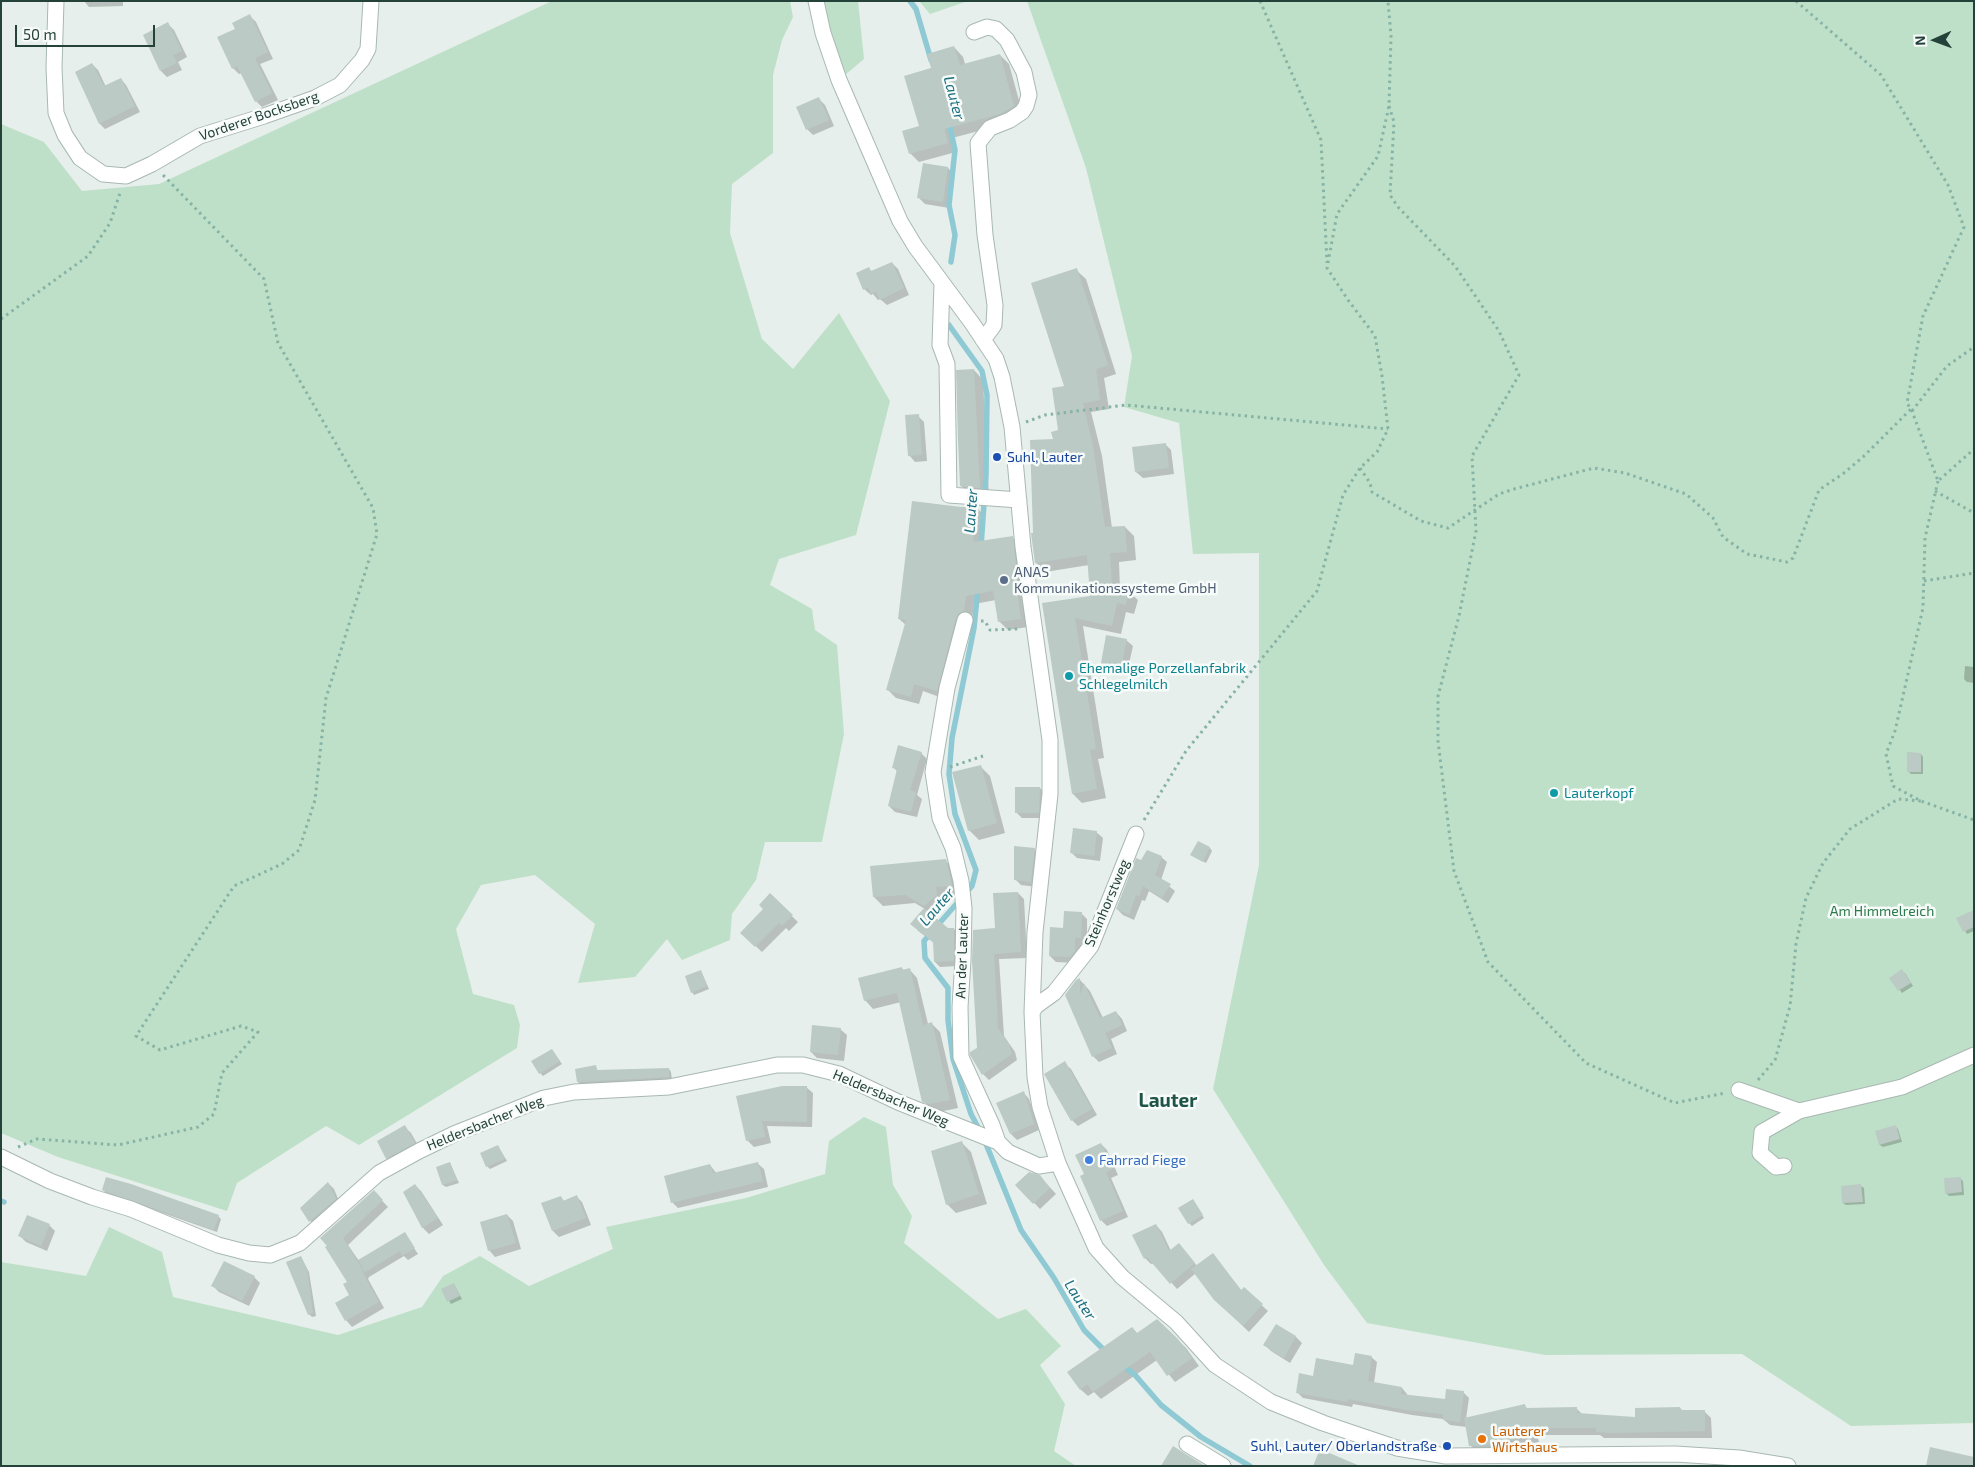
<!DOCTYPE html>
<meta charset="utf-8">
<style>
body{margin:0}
#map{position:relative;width:1975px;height:1467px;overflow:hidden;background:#e6efeb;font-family:"Exo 2",sans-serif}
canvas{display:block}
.frame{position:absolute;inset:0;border:2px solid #24423a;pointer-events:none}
.north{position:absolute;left:1910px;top:15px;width:50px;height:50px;-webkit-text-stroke:4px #f7fbf9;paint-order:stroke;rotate:268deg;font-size:14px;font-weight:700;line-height:20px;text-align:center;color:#24423a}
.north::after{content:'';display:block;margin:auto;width:18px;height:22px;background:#24423a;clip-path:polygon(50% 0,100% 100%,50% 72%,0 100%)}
.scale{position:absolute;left:15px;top:25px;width:140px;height:22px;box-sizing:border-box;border:2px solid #24423a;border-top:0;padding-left:6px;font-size:15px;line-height:18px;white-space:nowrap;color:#24423a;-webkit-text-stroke:4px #f7fbf9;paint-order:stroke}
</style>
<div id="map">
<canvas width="1975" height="1467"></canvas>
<div class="frame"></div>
<div class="north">N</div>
<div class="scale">50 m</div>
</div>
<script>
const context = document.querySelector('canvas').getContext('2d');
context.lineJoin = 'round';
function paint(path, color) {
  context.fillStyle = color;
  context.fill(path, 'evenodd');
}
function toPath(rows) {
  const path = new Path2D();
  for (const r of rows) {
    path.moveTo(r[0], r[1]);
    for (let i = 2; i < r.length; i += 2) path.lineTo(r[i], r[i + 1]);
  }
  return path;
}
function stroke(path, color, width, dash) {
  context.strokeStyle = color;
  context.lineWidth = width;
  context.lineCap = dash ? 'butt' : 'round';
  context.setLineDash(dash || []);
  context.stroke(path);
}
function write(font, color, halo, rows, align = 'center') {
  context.font = font + ' "Exo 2",sans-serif';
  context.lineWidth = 5;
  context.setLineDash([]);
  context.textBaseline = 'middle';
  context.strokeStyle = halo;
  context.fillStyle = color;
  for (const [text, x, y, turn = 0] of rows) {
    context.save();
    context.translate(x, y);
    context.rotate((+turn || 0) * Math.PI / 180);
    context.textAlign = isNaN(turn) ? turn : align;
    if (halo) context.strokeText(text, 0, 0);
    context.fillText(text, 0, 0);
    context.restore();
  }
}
const green = toPath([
 [552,1,790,1,793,17,782,40,773,75,773,153,732,184,730,233,762,339,793,369,839,313,890,401,856,535,779,559,770,585,812,609,815,630,837,645,844,734,822,842,765,842,756,880,732,914,730,940,682,960,667,939,635,977,578,983,595,924,535,875,481,885,456,929,473,994,514,1005,520,1025,517,1048,359,1145,326,1126,237,1183,227,1211,58,1157,1,1133,1,124,44,142,82,191,159,184],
 [816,1,858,1,864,59,839,80],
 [919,1,968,1,930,14],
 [1027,1,1974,1,1974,1423,1851,1426,1742,1354,1545,1355,1367,1323,1324,1265,1213,1089,1259,865,1259,553,1193,554,1179,423,1124,407,1132,356,1086,168],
 [864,1117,886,1127,893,1185,912,1216,904,1243,998,1319,1026,1309,1061,1346,1040,1365,1065,1404,1054,1451,1076,1466,1,1466,1,1262,86,1276,109,1227,162,1252,173,1297,338,1335,422,1307,443,1276,480,1256,529,1286,613,1249,606,1227,746,1198,825,1174,829,1141]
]);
const shadow = toPath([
 [84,1,123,1,123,6,89,7],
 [250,16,256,22,273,59,260,64,278,100,262,107,256,101,242,73,239,74,233,68,236,30],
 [168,24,174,30,187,57,178,62,182,70,167,77,161,71,144,35],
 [954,47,963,57,965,64,1000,55,1009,64,1023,115,1009,123,952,138,956,152,919,162,910,153,921,126,933,69],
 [92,64,98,70,106,87,121,79,126,85,140,112,105,129,100,124,76,72],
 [819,99,825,105,834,126,813,135,807,129],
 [924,164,948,168,954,174,949,208,925,204,919,198],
 [892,263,898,269,909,295,887,305,880,299,878,300,873,294,871,295,864,289,869,268,872,272],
 [1076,270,1086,279,1116,374,1104,378,1109,409,1091,412,1102,456,1112,528,1125,527,1134,536,1136,560,1119,562,1120,589,1128,591,1138,600,1134,614,1126,612,1121,634,1083,626,1104,758,1098,759,1106,798,1082,803,1073,794,1044,604,1092,597,1089,565,1045,572,1036,563,1035,534,1055,441,1060,431,1066,387],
 [974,370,983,380,989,497,971,495,961,486],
 [918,416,924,422,927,461,915,462,909,455],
 [1165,444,1171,450,1174,474,1143,478,1136,472],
 [961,508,977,508,985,516,982,542,1012,537,1021,546,1028,627,1008,630,999,621,996,600,974,604,972,619,945,699,923,691,919,704,896,698,887,689,906,625,899,619],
 [1126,640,1133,646,1127,673,1108,669,1102,663],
 [1965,666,1974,667,1974,683,1967,682,1964,679],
 [921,753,927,759,917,795,922,799,917,817,895,812,889,806,898,772,893,767],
 [1921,754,1923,757,1923,774,1911,774,1908,771],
 [980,766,990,776,1005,833,979,840,969,830],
 [1040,788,1046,794,1044,818,1022,818,1016,812],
 [1096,832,1103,838,1100,861,1077,858,1071,852],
 [1210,848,1212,851,1206,863,1192,855],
 [1034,849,1040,856,1037,887,1021,885,1015,879],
 [1161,857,1167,862,1161,880,1175,891,1168,903,1149,891,1145,901,1142,900,1134,920,1123,915,1117,909,1142,862],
 [946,861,955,870,960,894,944,896,945,904,934,914,928,911,927,912,948,929,954,929,959,934,958,966,940,967,935,962,934,943,917,930,925,909,915,903,883,906,874,897,872,867],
 [1018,893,1024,899,1027,958,999,959,1004,1036,1015,1052,1017,1060,989,1080,983,1074,978,1048,996,930],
 [770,895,798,922,789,931,786,928,762,952,742,933,764,909],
 [1974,911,1974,931,1967,934,1958,919],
 [1081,913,1087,919,1087,944,1081,944,1081,958,1077,963,1056,962,1050,956,1065,929],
 [902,968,904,971,909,969,917,978,928,1024,932,1024,940,1032,958,1108,939,1112,932,1110,923,1101,901,1002,873,1009,865,1000],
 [701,971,709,989,694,995,692,992],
 [1905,973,1913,986,1902,993,1891,978],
 [1080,980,1090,991,1103,1018,1116,1012,1122,1019,1127,1031,1111,1039,1117,1054,1099,1062,1093,1056,1066,995],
 [840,1029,847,1035,844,1061,817,1058,811,1052],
 [554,1053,562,1064,543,1076,540,1073],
 [1064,1063,1071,1069,1097,1115,1078,1126,1072,1120],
 [595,1066,598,1071,669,1069,671,1072,672,1080,581,1085,578,1082],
 [806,1087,813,1093,812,1127,767,1126,771,1143,754,1147,747,1140,737,1097],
 [1023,1092,1029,1099,1039,1130,1017,1140,1011,1134],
 [405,1127,411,1133,420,1149,393,1164,387,1158],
 [1896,1127,1898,1129,1902,1142,1883,1147,1880,1145,1877,1132],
 [962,1143,971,1152,987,1204,956,1213,947,1204],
 [1101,1144,1107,1150,1118,1175,1111,1178,1128,1217,1107,1226,1101,1220,1086,1175],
 [498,1146,507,1161,490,1169,487,1166],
 [450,1163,459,1183,446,1187,443,1185,438,1168],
 [757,1163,764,1169,768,1187,678,1208,672,1202,710,1165,717,1174],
 [1960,1178,1963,1181,1964,1195,1949,1196,1946,1193],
 [328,1183,334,1189,341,1206,316,1228,301,1208],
 [1046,1183,1056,1194,1040,1209,1017,1185],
 [415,1185,421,1191,443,1225,429,1234,423,1228,405,1192],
 [1861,1186,1864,1188,1865,1204,1846,1205,1843,1203],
 [103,1190,218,1216,221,1219,217,1232,106,1193],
 [374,1192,388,1207,348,1245,359,1261,404,1233,418,1254,408,1260,404,1256,369,1277,368,1279,384,1308,352,1327,346,1320,351,1296,348,1282,326,1247],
 [576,1196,582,1202,591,1225,559,1237,553,1231,543,1204,561,1197,564,1201],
 [1193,1200,1204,1218,1192,1226,1189,1223],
 [507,1215,513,1221,521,1249,495,1257,489,1250],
 [49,1225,55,1231,47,1251,26,1242,20,1236],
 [1156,1225,1162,1232,1171,1251,1185,1251,1197,1266,1213,1255,1242,1291,1244,1289,1268,1311,1249,1332,1222,1306,1196,1273,1177,1289,1154,1263,1151,1264,1145,1258],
 [301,1257,309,1272,316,1316,312,1317,309,1314],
 [254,1277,260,1283,249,1306,219,1292,213,1286],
 [454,1284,462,1299,451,1304,442,1289],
 [1157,1320,1186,1348,1199,1366,1175,1382,1157,1360,1101,1399,1094,1392,1088,1396,1080,1389,1132,1328,1138,1334],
 [1276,1325,1296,1337,1302,1343,1290,1363,1271,1351,1265,1345],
 [1371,1357,1377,1362,1374,1383,1402,1388,1407,1394,1407,1396,1446,1401,1463,1392,1469,1398,1466,1419,1525,1406,1528,1409,1577,1409,1583,1415,1636,1418,1680,1408,1683,1411,1704,1411,1711,1418,1712,1438,1604,1438,1600,1435,1537,1435,1539,1442,1491,1453,1478,1453,1471,1446,1467,1427,1450,1425,1443,1419,1412,1415,1353,1404,1352,1407,1303,1398,1297,1392,1314,1378,1354,1366]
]);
const stream = toPath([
 [910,1,916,9,931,60],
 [949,122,955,150,949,205,955,235,951,262],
 [949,325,982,371,987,395,986,475,981,547],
 [937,926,972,886,976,870,955,814,949,774,952,738,974,628,978,588],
 [931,933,924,941,925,958,948,988,948,1020,953,1059,971,1114,980,1131],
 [984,1139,1021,1230,1054,1278,1084,1330,1106,1352],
 [1,1201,4,1202],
 [1121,1364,1135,1375,1161,1405,1201,1437,1250,1466]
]);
const building = toPath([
 [250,14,268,52,255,58,272,93,255,102,237,66,232,69,217,37,235,29,232,23],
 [168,22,182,51,173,55,177,63,160,71,143,35],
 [954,46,960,65,1000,54,1014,106,1000,114,944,129,948,143,909,154,902,131,919,126,904,76,931,68,927,54],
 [92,63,104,86,121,78,135,106,99,124,75,72],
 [819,97,829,120,806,130,796,107],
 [923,163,948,167,943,202,917,198],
 [892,262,904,288,880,300,876,292,871,294,868,287,863,290,856,273,869,267,871,271],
 [1077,268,1108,365,1096,369,1100,400,1083,403,1093,446,1105,527,1125,526,1127,552,1110,553,1112,586,1129,590,1126,605,1117,603,1112,626,1075,618,1096,749,1090,750,1097,789,1072,794,1042,603,1090,596,1087,555,1035,563,1031,533,1033,533,1030,440,1053,439,1051,432,1058,430,1052,388,1064,386,1031,283],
 [974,369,980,488,960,486,958,441,956,370],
 [919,414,922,455,908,456,905,415],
 [1166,443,1169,468,1135,472,1132,447],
 [912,501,961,507,978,506,973,542,1013,536,1016,566,1013,566,1021,619,998,622,993,591,966,596,964,611,959,613,956,618,937,691,914,684,911,697,886,690,906,620,898,619],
 [1106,635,1127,639,1121,668,1101,663],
 [898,745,922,752,910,790,916,792,911,812,888,806,897,769,892,768],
 [1907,752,1921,753,1921,772,1907,772],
 [981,765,997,823,968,831,952,772],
 [1015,787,1040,787,1039,813,1015,813],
 [1073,828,1097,831,1094,856,1070,853],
 [1198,841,1210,847,1203,862,1190,855],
 [1014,846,1035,848,1031,882,1014,880],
 [1147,850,1162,856,1155,875,1171,884,1162,898,1143,886,1139,896,1136,895,1129,915,1116,909,1136,858,1141,860],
 [946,859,952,886,936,887,937,895,924,906,905,895,873,897,870,866],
 [1018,892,1021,952,994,954,998,1028,1009,1044,1012,1054,982,1075,970,1055,970,1052,977,1048,972,961,973,930,995,928,993,893],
 [770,893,793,915,782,926,779,923,755,947,740,933,763,909,759,905],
 [924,908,948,928,954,928,954,961,934,962,933,942,910,924],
 [1974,910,1974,927,1963,932,1956,918],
 [1064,911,1082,912,1081,938,1075,938,1075,951,1070,957,1049,956,1050,927,1063,928],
 [902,967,902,970,910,968,923,1025,932,1022,950,1100,929,1104,922,1102,897,993,864,1001,858,978],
 [1902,969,1911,983,1898,991,1889,978],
 [701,970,707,986,691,993,685,976],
 [1080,978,1080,995,1084,983,1100,1018,1116,1011,1122,1025,1105,1033,1112,1048,1092,1057,1065,995,1076,980],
 [812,1025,841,1028,838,1055,810,1052],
 [552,1049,560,1061,539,1074,531,1061],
 [1065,1061,1092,1109,1071,1121,1044,1074],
 [596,1065,597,1070,669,1068,669,1077,577,1082,575,1069],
 [782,1086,807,1086,807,1122,762,1121,765,1137,746,1141,736,1096],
 [1024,1091,1034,1124,1010,1134,996,1103],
 [405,1125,415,1143,386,1159,377,1141],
 [1896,1125,1900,1139,1879,1145,1875,1131],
 [962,1141,979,1194,946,1205,931,1151],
 [1101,1143,1113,1169,1106,1172,1123,1211,1100,1221,1080,1176,1084,1174,1075,1155],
 [498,1145,505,1159,486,1167,480,1153],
 [450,1162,457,1180,442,1185,436,1167],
 [758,1162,763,1181,671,1203,664,1176,710,1164,713,1173],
 [1029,1172,1040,1175,1050,1188,1033,1204,1015,1185],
 [106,1177,131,1184,219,1215,214,1230,102,1190],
 [1961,1177,1962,1192,1945,1194,1944,1178],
 [328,1182,336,1199,309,1222,300,1208],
 [415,1184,438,1218,422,1228,403,1192],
 [1861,1184,1863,1202,1842,1203,1841,1186],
 [374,1190,383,1200,343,1238,364,1272,363,1273,379,1302,345,1321,335,1303,349,1295,343,1284,347,1282,325,1247,327,1246,320,1238],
 [577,1195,586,1218,552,1231,541,1203,561,1196,563,1201],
 [1193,1199,1203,1215,1188,1224,1178,1208],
 [507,1214,516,1243,488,1251,480,1222],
 [27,1215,50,1224,41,1246,18,1236],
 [1156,1224,1169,1251,1179,1243,1195,1263,1170,1284,1147,1257,1144,1259,1132,1235],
 [405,1232,415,1248,402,1256,400,1251,365,1272,358,1260],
 [1213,1253,1241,1290,1244,1287,1263,1304,1243,1326,1214,1300,1191,1269],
 [301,1256,307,1269,313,1313,308,1315,286,1262],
 [224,1261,255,1276,242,1301,211,1286],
 [454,1283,460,1296,447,1302,441,1289],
 [1157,1319,1178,1339,1192,1358,1167,1376,1150,1352,1093,1392,1087,1384,1080,1390,1067,1372,1132,1327,1137,1333],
 [1276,1324,1296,1336,1284,1358,1263,1345],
 [1355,1353,1372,1356,1368,1381,1402,1387,1401,1394,1445,1399,1446,1389,1464,1391,1460,1422,1443,1420,1443,1414,1406,1410,1348,1399,1347,1402,1296,1393,1299,1373,1313,1376,1316,1358,1353,1365],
 [1525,1404,1526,1408,1577,1407,1577,1413,1635,1417,1635,1408,1680,1407,1681,1410,1705,1410,1705,1431,1612,1433,1596,1432,1596,1428,1531,1428,1532,1435,1483,1446,1469,1446,1464,1418],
 [1173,1446,1205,1466,1161,1466],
 [1930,1447,1974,1457,1974,1466,1926,1466],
 [1320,1449,1360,1466,1313,1466]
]);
const path = toPath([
 [1260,1,1321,140,1327,263],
 [1796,1,1881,75,1948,185,1964,227,1923,316,1907,403,1912,411,1938,481,1974,449],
 [1389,106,1394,122,1390,195,1398,207,1455,266,1499,331,1519,375,1472,456,1476,531,1459,616,1438,696,1438,741,1454,871,1488,962,1586,1063,1675,1103,1725,1093],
 [1,319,88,256,110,223,121,190],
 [1912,411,1947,366,1974,347],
 [1026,422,1045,415,1126,405,1388,429],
 [1360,468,1370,483,1372,492,1421,521,1448,528,1499,494,1514,489,1594,468,1625,473,1686,494,1713,518,1723,537,1747,554,1787,562,1793,558,1819,490,1844,473,1864,456,1911,409],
 [1938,481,1925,538,1923,608,1895,731,1886,754,1893,786,1921,801,1974,820],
 [1935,491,1974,513],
 [1924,581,1974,573],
 [981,621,985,621,990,630,1018,629],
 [950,767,983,756],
 [1144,820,1186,751,1317,591,1343,495,1360,468,1377,452,1388,429,1382,376,1375,336,1348,300,1327,268,1337,214,1378,156,1389,106,1391,36,1388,1],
 [1758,1080,1775,1060,1790,1006,1796,944,1806,898,1823,863,1850,829,1898,799,1921,801],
 [18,1147,37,1139,118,1145,198,1127,214,1114,222,1073,258,1032,241,1026,160,1050,136,1036,234,886,282,864,299,850,315,800,326,698,377,534,373,508,278,343,264,279,163,175]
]);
const minor = toPath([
 [56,1,54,67,56,113,65,135,80,158,103,174,126,176,152,164,200,136,264,116,315,98,340,85,362,60,368,49,371,1],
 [816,1,823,33,839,80,900,221,915,246,972,323,996,359,1002,377,1012,427,1023,547,1050,740,1050,794,1035,932,1032,1012,1035,1077,1040,1107,1058,1163,1096,1248,1122,1277,1176,1322,1215,1365,1271,1402,1323,1423,1397,1448,1446,1456,1675,1454,1739,1458,1788,1466],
 [974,32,987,27,996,29,1007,40,1024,72,1029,95,1026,106,1022,112,1010,120,990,128,978,143,985,235,995,305,994,325,983,340],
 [942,283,940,345,947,364,949,495,1019,500],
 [965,620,947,688,933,772,940,818,953,848,961,881,964,908,963,960,960,1007,961,1057,992,1125,998,1142],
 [1032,1012,1036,1006,1054,993,1091,946,1136,834],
 [1739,1090,1799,1111,1902,1087,1974,1055],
 [1,1157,50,1181,92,1197,131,1209,218,1245,249,1253,270,1255,300,1243,379,1173,419,1151,454,1134,544,1098,574,1092,669,1087,777,1065,803,1065,839,1074,898,1102,998,1142,1008,1152,1039,1166,1058,1163],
 [1784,1166,1776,1167,1760,1153,1762,1132,1799,1111],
 [1187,1444,1223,1466]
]);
const markers = [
 [997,457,5,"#1a4fb4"],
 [1004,580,5,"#5c6f8a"],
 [1069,676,5,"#0f9aa8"],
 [1554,793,5,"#0f9aa8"],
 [1089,1160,5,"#3f7fe0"],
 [1482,1439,5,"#e8710a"],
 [1447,1446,5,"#1a4fb4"]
];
const streetNames = [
 ["Vorderer Bocksberg",259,116,-19],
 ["Steinhorstweg",1107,903,-67],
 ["An der Lauter",962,956,-88],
 ["Heldersbacher Weg",891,1098,23],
 ["Heldersbacher Weg",485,1123,-22]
];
const transitNames = [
 ["Suhl, Lauter",1007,457],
 ["Suhl, Lauter/ Oberlandstraße",1437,1446,"right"]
];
const serviceNames = [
 ["ANAS",1014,572],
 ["Kommunikationssysteme GmbH",1014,588]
];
const cultureNames = [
 ["Ehemalige Porzellanfabrik",1079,668],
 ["Schlegelmilch",1079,684],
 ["Lauterkopf",1564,793]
];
const parkNames = [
 ["Am Himmelreich",1882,911]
];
const shopNames = [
 ["Fahrrad Fiege",1099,1160]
];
const foodNames = [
 ["Lauterer",1492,1431],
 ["Wirtshaus",1492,1447]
];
const waterNames = [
 ["Lauter",954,98,75],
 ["Lauter",971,511,-86],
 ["Lauter",937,907,-49],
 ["Lauter",1080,1300,57]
];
const districtNames = [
 ["Lauter",1168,1101]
];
paint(green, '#bfe0c8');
paint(shadow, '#0003');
stroke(stream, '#8ec9d4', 5.5);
paint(building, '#bbcac4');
stroke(minor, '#a8b8b2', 17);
stroke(path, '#86b3a5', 3, [2.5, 4]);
stroke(minor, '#fff', 15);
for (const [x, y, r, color] of markers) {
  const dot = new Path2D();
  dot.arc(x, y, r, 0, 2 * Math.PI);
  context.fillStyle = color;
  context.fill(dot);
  stroke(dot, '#f7fbf9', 2);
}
write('14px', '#24423a', '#f7fbf9', streetNames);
write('14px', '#164399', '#f7fbf9', transitNames, 'left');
write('14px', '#4e5e75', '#f7fbf9', serviceNames, 'left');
write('14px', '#0d838f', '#f7fbf9', cultureNames, 'left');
write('14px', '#2d7a4b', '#f7fbf9', parkNames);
write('14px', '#366cbe', '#f7fbf9', shopNames, 'left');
write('14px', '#c56008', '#f7fbf9', foodNames, 'left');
write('italic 15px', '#1c6f80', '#f7fbf9', waterNames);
write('bold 19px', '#1f5548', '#f7fbf9', districtNames);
</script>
